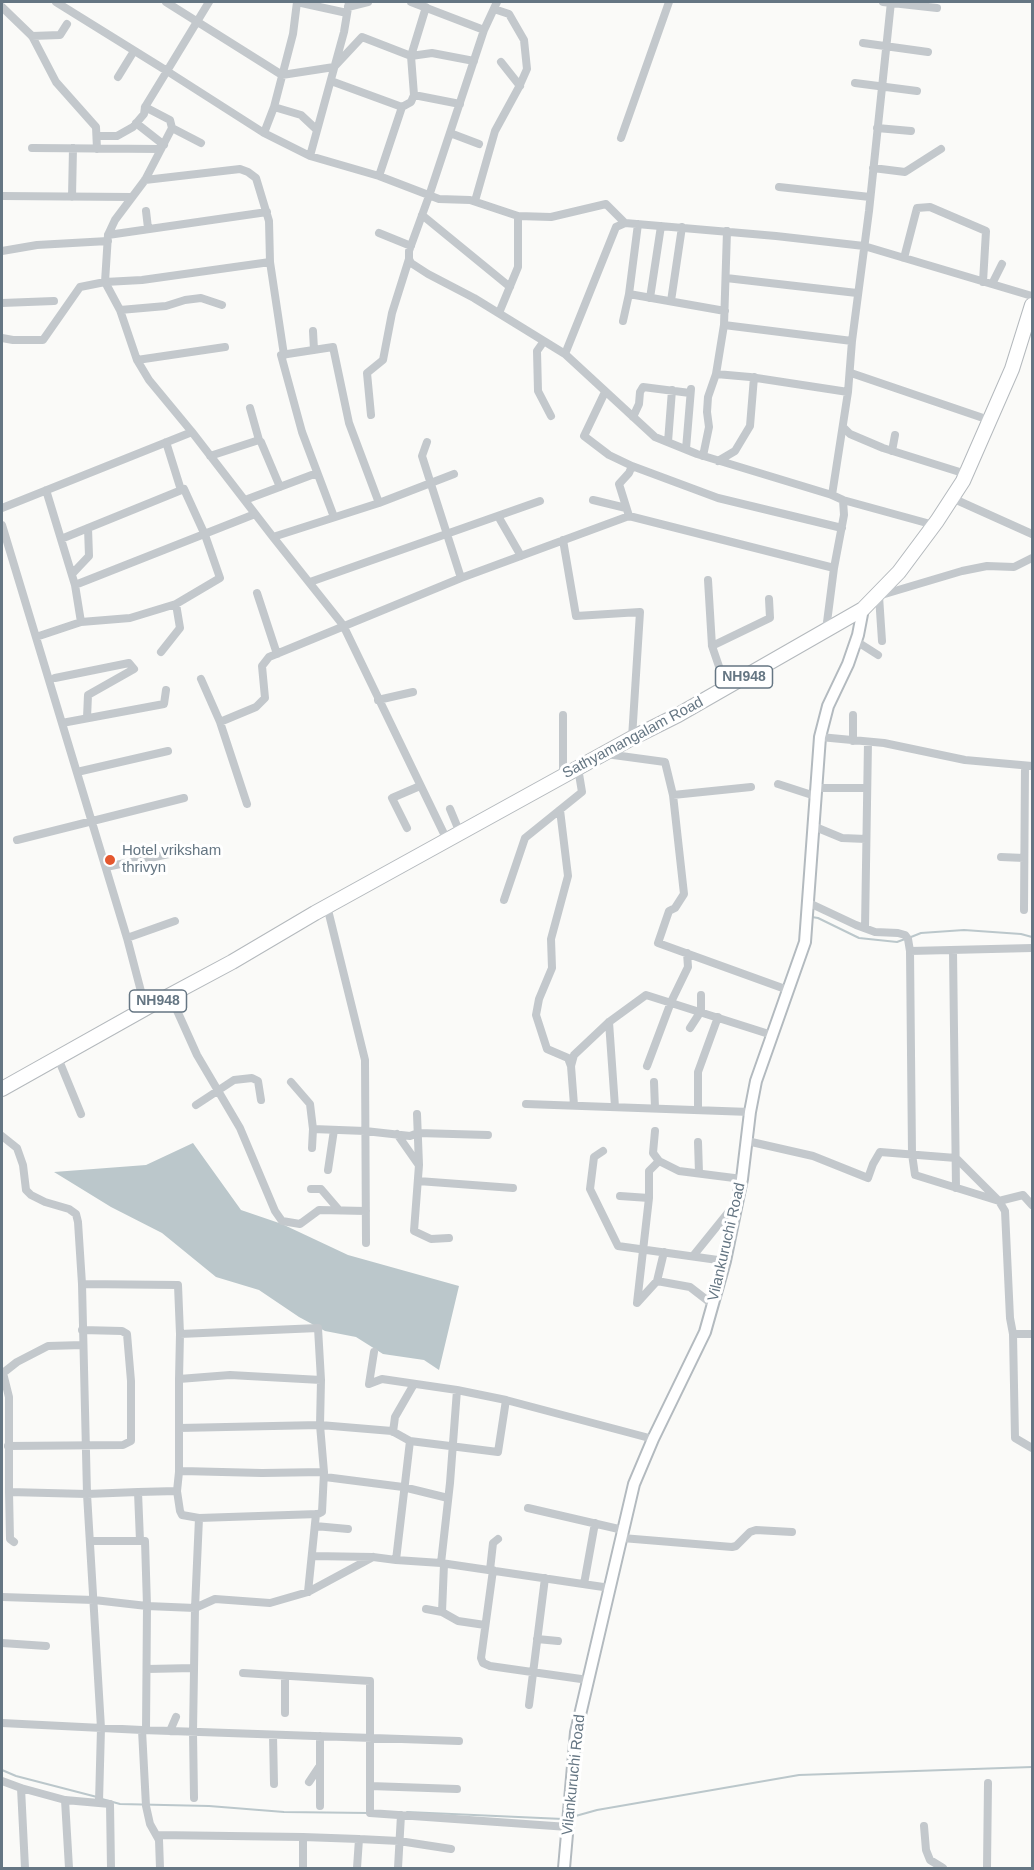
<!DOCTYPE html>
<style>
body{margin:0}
#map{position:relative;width:1034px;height:1870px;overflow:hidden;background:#fafaf8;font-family:Helvetica,sans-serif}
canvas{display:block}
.frame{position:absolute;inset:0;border:3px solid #657683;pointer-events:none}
</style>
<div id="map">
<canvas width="1034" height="1870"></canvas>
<div class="frame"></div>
</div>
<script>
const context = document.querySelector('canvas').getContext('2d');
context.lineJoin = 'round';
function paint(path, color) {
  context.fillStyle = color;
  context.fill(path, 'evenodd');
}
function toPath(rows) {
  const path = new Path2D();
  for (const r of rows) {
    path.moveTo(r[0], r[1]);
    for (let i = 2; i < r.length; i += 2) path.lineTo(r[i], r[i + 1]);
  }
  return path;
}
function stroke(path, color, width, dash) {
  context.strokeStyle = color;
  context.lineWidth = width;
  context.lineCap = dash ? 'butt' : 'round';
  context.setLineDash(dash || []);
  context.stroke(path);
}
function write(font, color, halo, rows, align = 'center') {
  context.font = font + ' Helvetica,sans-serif';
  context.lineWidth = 6;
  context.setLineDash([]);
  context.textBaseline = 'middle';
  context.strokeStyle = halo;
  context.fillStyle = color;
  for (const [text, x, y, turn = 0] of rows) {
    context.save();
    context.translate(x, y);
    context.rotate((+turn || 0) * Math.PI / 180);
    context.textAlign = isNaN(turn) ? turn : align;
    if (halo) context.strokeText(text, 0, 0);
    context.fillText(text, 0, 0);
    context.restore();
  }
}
const water = toPath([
 [193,1143,241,1210,282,1224,348,1255,459,1286,439,1370,424,1360,383,1354,356,1337,325,1331,299,1317,259,1290,216,1277,162,1233,111,1207,54,1172,146,1165]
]);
const stream = toPath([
 [812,917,818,918,859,938,897,942,905,939],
 [911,937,921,933,964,930,1021,934,1032,937],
 [2,1770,16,1776,97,1797],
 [102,1799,120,1804,209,1806,284,1812,369,1813],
 [407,1812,563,1819],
 [572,1817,597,1810,799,1775,1032,1767]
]);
const street = toPath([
 [56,2,167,71,145,107,170,120,172,128,145,180,115,220,108,235,105,282,120,310,137,360,149,380,192,432,273,537,343,625,447,840],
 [166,2,282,75,334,67,362,37,411,56,432,53,474,61],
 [209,2,167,71,264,133,310,156,379,176,439,199,470,200,518,216,551,217,606,204,625,223],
 [297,2,347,13],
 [411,2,484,30],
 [497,2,484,30,429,196,409,251,409,259,411,263,428,274,474,298,565,354,655,437,697,454,832,495,843,500,844,515,834,568],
 [883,2,937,8],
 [2,7,32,36,56,82,96,127,97,149],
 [348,7,368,2],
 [32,36,60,35,67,24],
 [863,43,928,52],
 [501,62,520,86],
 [118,77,134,51],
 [331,81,402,107,411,102,414,95,460,104],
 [855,83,917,91],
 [414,95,411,56,426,7],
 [274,107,301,115,317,130],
 [136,123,164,145],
 [172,128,201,143],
 [877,128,911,131],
 [264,133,274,107,293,34,297,2],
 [450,133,479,144],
 [97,136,117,136,133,127,144,114,145,107],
 [621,138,669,2],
 [32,148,161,149],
 [310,156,344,32,349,2],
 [873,168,905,172,941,149],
 [379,176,402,107],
 [145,180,240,169,248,172,256,178,269,221,270,262,284,355],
 [779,187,870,197],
 [2,196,131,197],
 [72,197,73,148],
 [475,201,495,131,519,87,527,69,524,40,509,14,494,9],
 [146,211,148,228],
 [422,215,510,287],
 [727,231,724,325,716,374,750,377,848,392],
 [379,233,411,246],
 [108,235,267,212],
 [2,251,37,245,108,241],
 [904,258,917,208,930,207,986,231,983,282],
 [726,278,857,293],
 [992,284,1002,264],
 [629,294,725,311],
 [650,298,661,226],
 [671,301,682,227],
 [2,303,54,301],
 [120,310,166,306,185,300,201,298,222,305],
 [499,313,518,267,518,216],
 [623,321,629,294,638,224],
 [724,325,852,341],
 [313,331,314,350],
 [2,338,13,340,43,340,80,287,105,282,142,280,270,262],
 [544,341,537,351,538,391,551,416],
 [565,354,616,227,625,223,776,236,864,246,1032,296],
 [137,360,225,347],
 [851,373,989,420],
 [605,392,584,436,609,455,632,466,718,498,842,528],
 [250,408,259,440],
 [371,415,367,373,383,360,392,313,409,259],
 [633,417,639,404,640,392,643,387,690,393],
 [844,428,850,434,883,448,966,474],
 [166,442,181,490],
 [427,442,422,456,461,578],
 [668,442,672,390],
 [686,449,691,389],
 [892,451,895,435],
 [210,456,259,440,261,442,280,487],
 [703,456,709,427,707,412,708,397,716,374],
 [718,461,735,451,750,426,754,377],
 [46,490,75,585,81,622],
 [832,495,848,392,852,341,869,211,891,2],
 [952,498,1032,534],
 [245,500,317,473],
 [593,500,626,508],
 [843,500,934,525],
 [2,508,192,432],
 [498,516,521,556],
 [629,516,619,484,629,473,632,466],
 [334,517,302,432,281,355,333,347,349,423,379,503],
 [2,525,127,938,143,999],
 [273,537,379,503,454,474],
 [563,540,576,616,640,612,632,738],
 [72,574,89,556,88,528],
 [708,580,712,646,726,687],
 [310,582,540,501],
 [75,585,255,514],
 [257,593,277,654],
 [878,596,962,571,987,566,1014,567,1032,558],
 [879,596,882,641],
 [36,637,81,622,130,618,176,604,220,578,205,535,184,489,61,539],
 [856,641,878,655],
 [712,646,770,618,769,599],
 [161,652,180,628,176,604],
 [55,678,129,663,134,669,88,695,87,718],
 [201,679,220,722,247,804],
 [378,700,413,692],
 [563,715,563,776],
 [853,715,853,741],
 [220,722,256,707,265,698,262,666,269,657,461,578,629,516,834,568,826,630],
 [62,723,164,704,166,690],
 [820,737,884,743,965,760,1032,766],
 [606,754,665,762,673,795,684,894,675,908,669,911,658,943,788,990],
 [77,772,168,751],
 [778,784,815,796],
 [816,788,867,788],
 [673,795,751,787],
 [450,809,460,833],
 [560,810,568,876,551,939,552,968,539,999,536,1015,547,1049,568,1058,571,1066],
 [813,826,842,838,866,839],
 [407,828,392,798,420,786],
 [17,840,184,798],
 [1001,857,1024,858],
 [106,867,169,854],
 [504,900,525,838,582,792,578,768],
 [807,902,856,925,875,932,898,933,905,935,908,939,910,951,912,1154,915,1175,999,1201,1023,1195,1032,1205],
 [327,906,365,1060,366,1243],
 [1024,910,1025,766],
 [865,928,868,742],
 [127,938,175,921],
 [910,951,1032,948],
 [953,951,956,1188],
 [170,995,197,1055,240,1128,275,1211,282,1221,300,1224,319,1210,366,1211],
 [609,1022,615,1107],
 [690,1028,701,1011,701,995],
 [58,1058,81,1114],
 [647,1066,671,1002,688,967,687,953],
 [291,1082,310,1104,313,1129,312,1148],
 [654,1082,655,1108],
 [526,1104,750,1112],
 [196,1105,234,1080,252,1078,258,1081,261,1100],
 [574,1105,571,1066,574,1055,609,1022,646,995,772,1035],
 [698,1110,698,1072,718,1017],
 [417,1114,419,1165,414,1231,431,1239,449,1238],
 [313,1129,365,1131,410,1136,418,1133,488,1135],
 [655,1131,653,1153,659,1161,679,1171,742,1179],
 [397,1134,418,1164],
 [2,1136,17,1148,23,1165,26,1190,31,1195,45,1202,69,1209,76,1214,78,1222,82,1284,87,1494,101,1728,99,1802],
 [747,1141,813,1156,868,1178,873,1164,880,1152,956,1158,999,1201,1005,1211,1010,1318,1013,1334,1015,1438,1032,1448],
 [698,1142,699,1173],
 [603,1151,594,1157,590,1189,618,1246,725,1261],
 [659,1161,649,1171,649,1198,637,1303,657,1281,664,1252],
 [328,1170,334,1130],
 [418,1181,513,1188],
 [311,1189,321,1189,339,1210],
 [620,1196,649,1198],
 [693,1256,735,1204],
 [657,1281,690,1287,712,1304],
 [82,1284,178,1285,180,1334,179,1379,230,1375,321,1380],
 [180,1334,318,1328,321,1380,320,1425,392,1431,410,1441,396,1560,441,1563,610,1588],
 [1013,1334,1032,1334],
 [374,1352,369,1384,382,1379,457,1390,506,1400],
 [2,1372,3,1373,9,1397,9,1492],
 [3,1373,17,1362,48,1346,83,1345],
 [179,1428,179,1379],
 [393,1432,395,1417,414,1384],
 [410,1441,498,1452,506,1400,653,1439],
 [8,1446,123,1445,131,1441,131,1381,127,1334,122,1331,82,1330],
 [325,1477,403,1487,448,1498],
 [177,1491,180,1511,182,1515,199,1518,318,1514,322,1512,324,1472],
 [138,1492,177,1491,179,1472,182,1471,262,1473,324,1472,320,1425,179,1428,179,1472],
 [528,1508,623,1530],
 [199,1518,195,1608,215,1599,270,1603,308,1592,373,1557],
 [315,1526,348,1529],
 [622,1538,732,1547,736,1546,750,1532,756,1530,792,1532],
 [91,1541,140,1541],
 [14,1542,10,1539,9,1492,87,1494,138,1492,140,1541,145,1541,147,1606,195,1608,193,1732,194,1798],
 [312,1556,373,1557,396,1560],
 [441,1563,450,1483,457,1390],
 [490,1570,493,1543,498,1539],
 [493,1570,481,1658,483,1663,490,1666,588,1680],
 [584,1584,595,1523],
 [308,1592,316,1514],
 [2,1597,94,1600,147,1606,146,1730],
 [426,1609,442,1612,458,1621,485,1625],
 [442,1612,444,1564],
 [537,1639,558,1641],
 [2,1643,46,1646],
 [147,1669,194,1668],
 [243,1673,370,1681,370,1813,568,1827],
 [529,1705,545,1578],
 [285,1713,285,1676],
 [2,1723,142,1730,459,1741],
 [142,1730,146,1806,150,1824,159,1840,160,1868],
 [170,1731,176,1717],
 [273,1735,274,1784],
 [2,1781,21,1788,65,1800,110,1804,111,1868],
 [309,1782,319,1767],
 [370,1786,457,1789],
 [21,1788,25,1868],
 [65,1800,69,1868],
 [320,1806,320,1736],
 [924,1826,926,1850,930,1860,943,1868],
 [157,1835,303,1837,359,1839,399,1841,451,1849],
 [303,1868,303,1837],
 [357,1868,359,1839],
 [398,1868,401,1815],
 [987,1868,988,1783]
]);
const secondary = toPath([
 [564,1868,576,1732,634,1484,653,1439,705,1332,725,1261,742,1179,750,1112,756,1081,805,942,820,737,828,706,848,664,858,635,863,609]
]);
const highway = toPath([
 [2,1089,148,1007,232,962,315,913,632,738,678,715,863,609,899,572,937,521,963,481,1012,369,1032,305]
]);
const markers = [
 [110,860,6,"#e4572e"]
];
const shields = [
 [744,677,57],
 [158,1001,57]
];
const shieldNames = [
 ["NH948",744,677],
 ["NH948",158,1001]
];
const streetNames = [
 ["Sathyamangalam Road",633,738,-28],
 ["Vilankuruchi Road",727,1242,-77],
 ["Vilankuruchi Road",574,1775,-84]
];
const poiNames = [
 ["Hotel vriksham",122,851],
 ["thrivyn",122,868]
];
paint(water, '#bbc7cb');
stroke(stream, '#bbc7cb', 2);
stroke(secondary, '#b3babf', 14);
stroke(highway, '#b4b9bd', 16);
stroke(street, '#c3c8cc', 8);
stroke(secondary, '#fff', 10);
stroke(highway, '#fff', 14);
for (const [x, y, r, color] of markers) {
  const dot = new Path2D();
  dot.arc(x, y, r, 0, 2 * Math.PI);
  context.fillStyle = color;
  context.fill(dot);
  stroke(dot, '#fff', 2);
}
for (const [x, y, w] of shields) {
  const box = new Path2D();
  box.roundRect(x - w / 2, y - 11, w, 22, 4.5);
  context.fillStyle = '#fff';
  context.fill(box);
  stroke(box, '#657683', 1.5);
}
write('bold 14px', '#657683', null, shieldNames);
write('15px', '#657683', '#fff', streetNames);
write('15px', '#657683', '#fff', poiNames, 'left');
</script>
